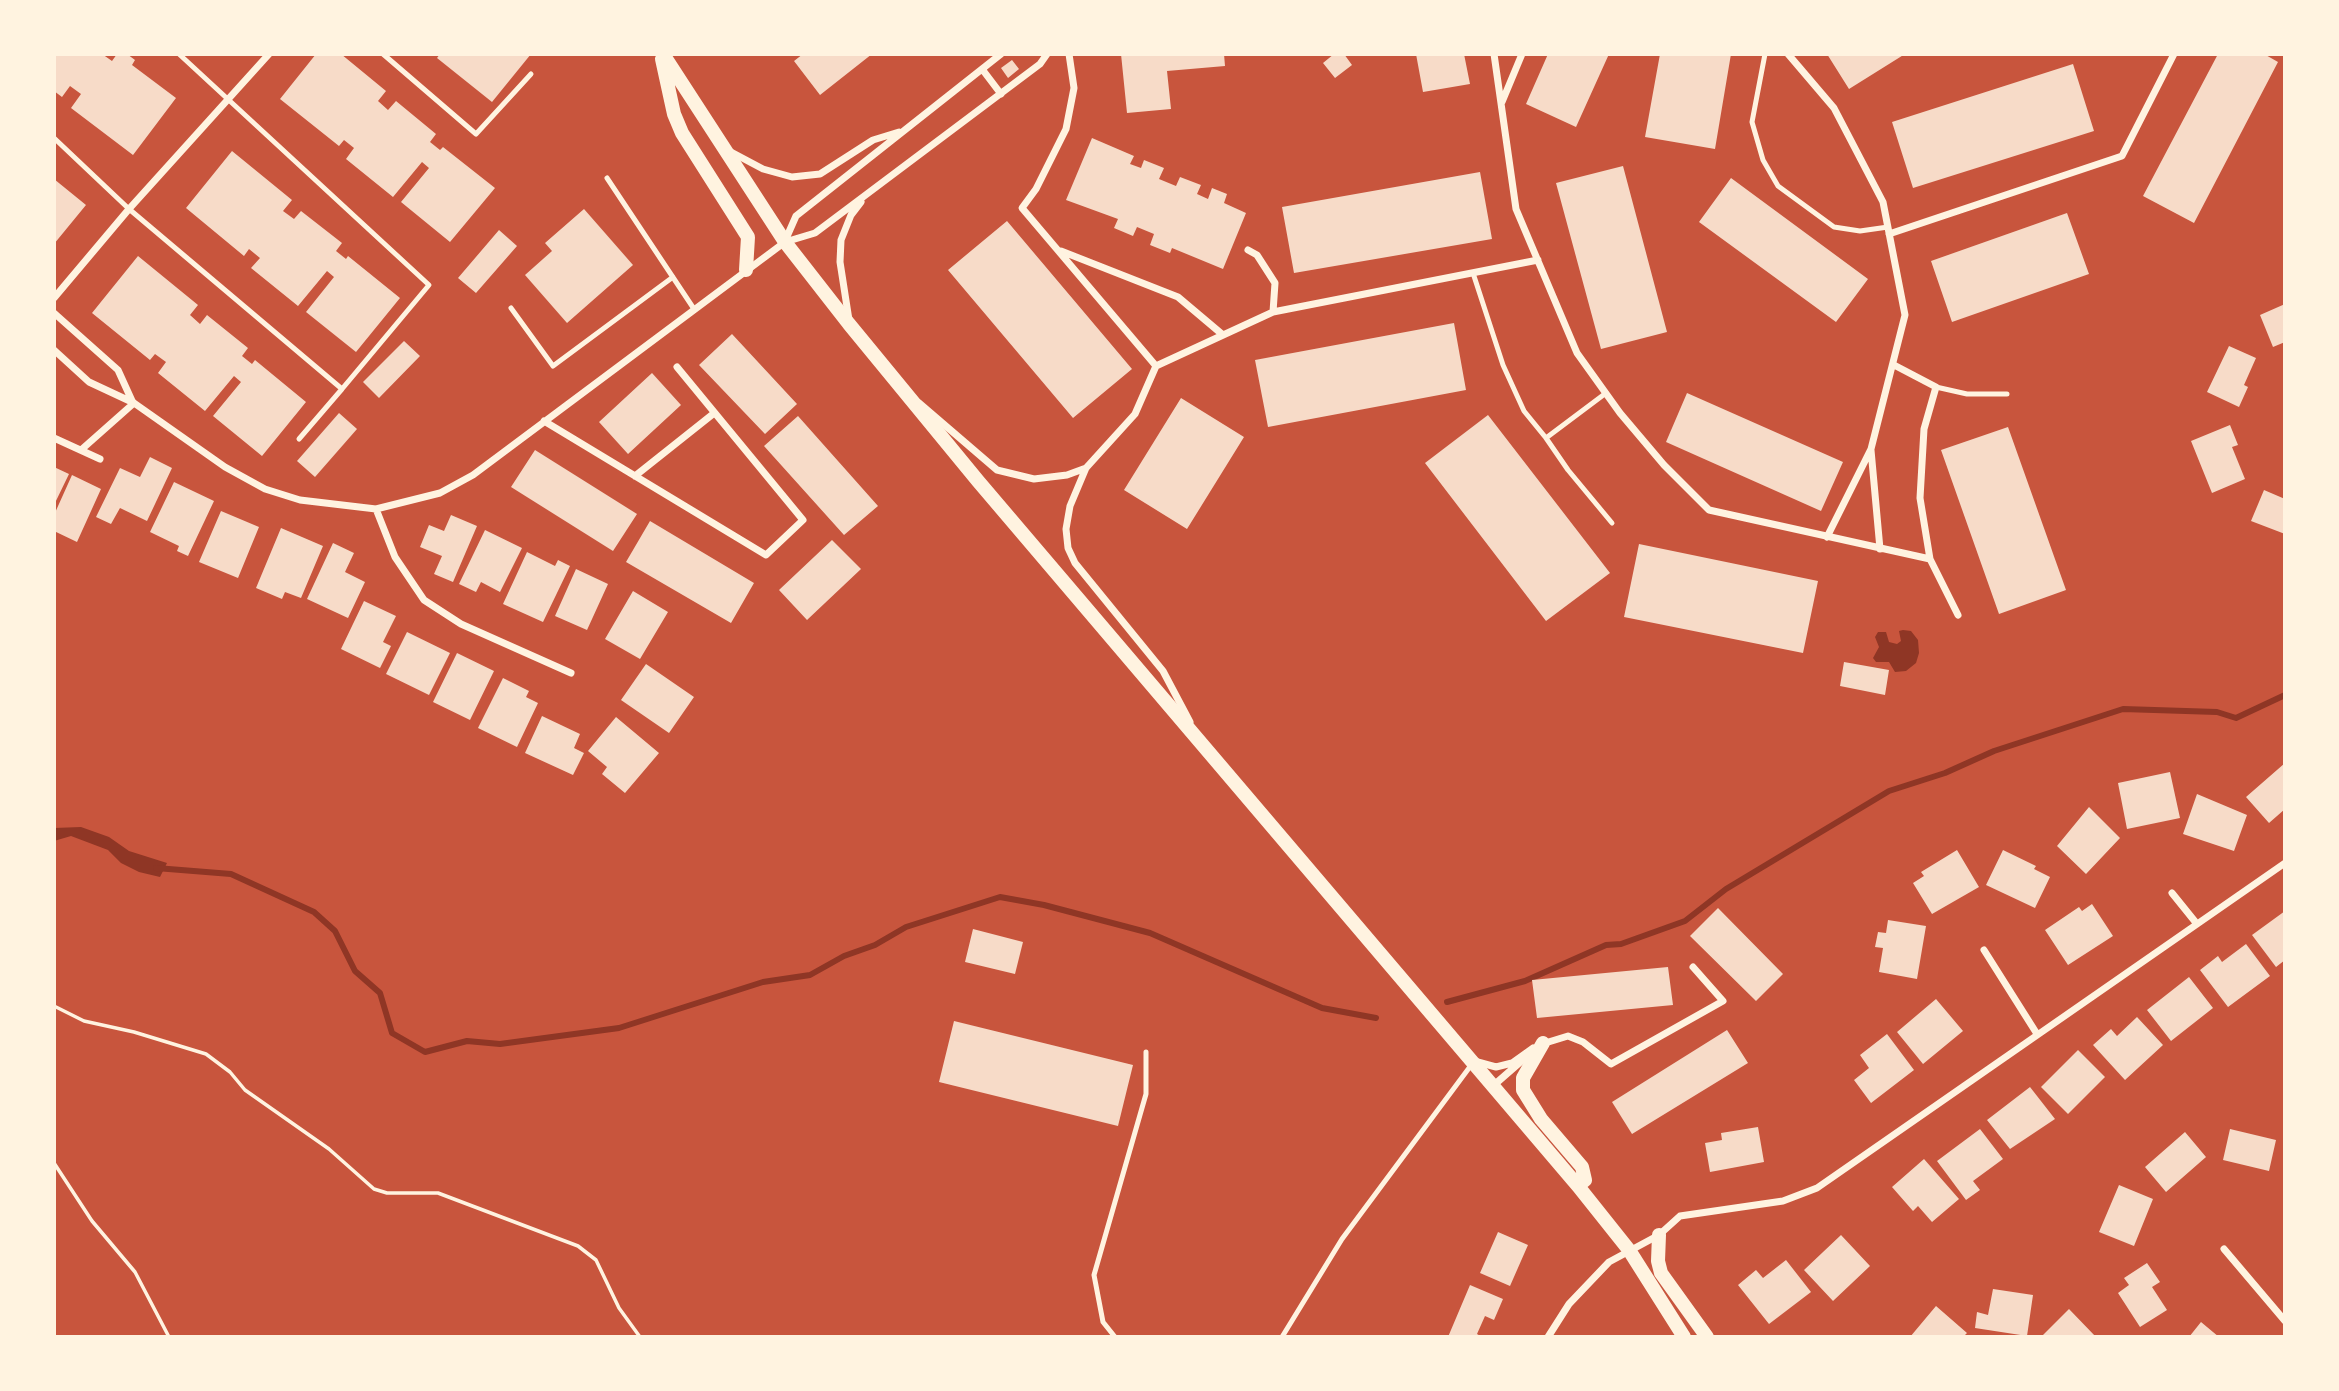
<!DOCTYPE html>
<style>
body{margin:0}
#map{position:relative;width:2339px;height:1391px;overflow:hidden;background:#c8553d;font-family:Montserrat,sans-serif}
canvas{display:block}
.frame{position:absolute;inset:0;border:56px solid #fff3e0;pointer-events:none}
</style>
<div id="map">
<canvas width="2339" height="1391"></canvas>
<div class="frame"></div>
</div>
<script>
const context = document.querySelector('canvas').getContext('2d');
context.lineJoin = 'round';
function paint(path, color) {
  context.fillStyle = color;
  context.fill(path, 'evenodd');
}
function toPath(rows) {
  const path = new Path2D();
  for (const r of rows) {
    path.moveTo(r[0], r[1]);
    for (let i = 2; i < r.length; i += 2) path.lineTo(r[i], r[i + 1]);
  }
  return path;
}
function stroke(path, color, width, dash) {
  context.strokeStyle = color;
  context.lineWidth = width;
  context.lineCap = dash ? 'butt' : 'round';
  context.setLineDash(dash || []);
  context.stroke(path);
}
const water = toPath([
 [1903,630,1911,631,1918,640,1919,653,1916,663,1906,671,1895,672,1889,662,1876,662,1873,658,1879,647,1875,637,1878,632,1886,632,1889,642,1897,644,1901,641,1899,631],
 [81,827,109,837,129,851,167,863,160,877,139,872,121,863,108,850,71,836,54,841,54,828]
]);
const stream = toPath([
 [156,868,231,874,314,912,335,931,355,971,380,993,392,1033,425,1052,467,1041,500,1044,619,1028,763,982,810,975,844,956,875,945,906,927,1000,897,1044,905,1150,933,1322,1008,1376,1018],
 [1447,1002,1525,981,1606,945,1621,944,1685,921,1726,889,1889,791,1945,773,1994,751,2123,709,2217,712,2236,718,2285,695]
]);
const building = toPath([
 [54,54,102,54,112,61,117,54,127,54,135,60,132,65,176,98,133,155,71,108,81,94,70,86,62,97,54,91],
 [316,54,341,54,386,91,378,101,388,110,396,101,436,134,430,142,440,150,443,147,495,188,450,242,401,202,429,168,422,162,393,197,346,159,354,148,344,140,339,146,280,99],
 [440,54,531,54,492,102,437,58],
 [803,54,872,54,820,95,794,61],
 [1121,54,1224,54,1225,66,1167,71,1171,109,1127,113],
 [1334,54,1344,54,1352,65,1335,78,1323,63],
 [1416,54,1464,54,1470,84,1423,92],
 [1548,54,1609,54,1576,127,1526,104],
 [1660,54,1731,54,1715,149,1645,137],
 [1827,54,1905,54,1849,89],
 [2218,54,2264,54,2278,62,2194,223,2143,196],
 [1012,60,1019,69,1008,78,1001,68],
 [2073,64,2094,131,1913,188,1892,122],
 [1092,138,1134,156,1130,164,1141,168,1144,160,1164,168,1159,179,1176,186,1180,177,1201,185,1197,194,1208,199,1212,188,1227,194,1224,203,1246,213,1223,269,1172,248,1170,253,1150,245,1154,234,1137,227,1133,236,1114,228,1118,219,1066,200],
 [232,151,292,200,283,211,294,219,301,211,342,243,336,251,346,259,348,256,400,298,356,352,306,312,334,277,327,271,298,306,251,268,260,258,249,249,244,256,186,208],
 [1623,166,1667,332,1601,349,1556,183],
 [1480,172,1492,239,1294,273,1282,207],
 [1731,178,1868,279,1836,322,1699,222],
 [54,179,86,205,54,244],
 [584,209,633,265,567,323,525,275,552,251,545,243],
 [2067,213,2089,274,1952,322,1931,261],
 [1007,221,1132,369,1073,418,948,270],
 [499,230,517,246,476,293,458,278],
 [138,256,198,305,190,315,200,324,207,315,248,348,242,356,252,364,255,360,306,402,262,456,213,416,241,382,234,376,205,411,158,373,166,362,155,354,150,360,92,313],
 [2285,304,2285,342,2273,347,2260,315],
 [1454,323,1466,390,1268,427,1255,360],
 [732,334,797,404,765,434,699,365],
 [404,341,420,356,379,398,363,382],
 [2229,346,2256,358,2244,385,2248,387,2239,407,2207,392],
 [652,373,681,405,628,454,599,422],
 [1687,393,1843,462,1821,511,1666,442],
 [1181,398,1244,437,1187,529,1124,490],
 [339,413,357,429,315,477,297,461],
 [1488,415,1610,573,1546,621,1425,463],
 [798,416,878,506,844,535,764,446],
 [2230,425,2238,445,2232,447,2245,479,2212,493,2191,441],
 [2008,427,2066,590,1999,614,1941,450],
 [535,450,637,514,613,551,511,487],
 [150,457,172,468,147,521,120,508,111,524,96,517,120,468,140,477],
 [54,467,69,474,54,505],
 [72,475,101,489,77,542,54,531,54,515],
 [174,482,214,501,188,556,177,551,179,546,150,532],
 [2264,490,2285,499,2285,534,2251,521],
 [221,511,259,527,238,578,199,562],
 [451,515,477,526,453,582,434,574,442,556,420,547,429,525,444,531],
 [650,521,754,583,731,623,626,562],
 [281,528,323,546,301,598,285,592,282,599,256,588],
 [485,530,522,548,500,592,481,582,476,592,459,584],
 [832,540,861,569,807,620,779,590],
 [333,543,354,553,345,572,365,582,348,618,307,599],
 [1639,544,1818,581,1803,653,1624,617],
 [527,552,555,566,558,560,570,566,543,622,503,604],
 [576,569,608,584,587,630,555,616],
 [633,591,668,612,640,659,605,639],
 [364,601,396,616,383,642,391,646,380,668,341,649],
 [407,632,450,653,429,695,386,674],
 [457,653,494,671,470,720,433,702],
 [1844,662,1889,670,1885,695,1840,686],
 [646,664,694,697,669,733,621,700],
 [503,678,529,691,526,697,538,703,517,747,478,728],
 [542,716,580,734,574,748,584,753,573,775,525,753],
 [616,717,659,753,625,793,602,774,607,767,588,751],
 [2285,763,2285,809,2269,823,2246,797],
 [2170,772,2180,818,2127,829,2118,783],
 [2197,794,2247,815,2234,851,2183,834],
 [2089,807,2120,838,2086,874,2057,846],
 [1957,850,1979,887,1932,914,1913,883,1924,876,1921,872],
 [2003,850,2036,866,2034,869,2050,877,2035,908,1986,885],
 [2092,904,2113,936,2068,965,2045,930,2079,907,2082,911],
 [1718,908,1783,974,1756,1001,1690,936],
 [2285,911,2285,960,2276,967,2252,935],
 [1888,920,1926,926,1917,979,1879,972,1883,948,1875,947,1878,932,1886,933],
 [973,929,1023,942,1015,974,965,962],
 [2246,944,2270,976,2228,1007,2200,970,2218,956,2222,962],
 [1668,967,1673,1005,1537,1018,1532,980],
 [2189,977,2213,1008,2171,1041,2147,1010],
 [1936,999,1963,1031,1923,1064,1897,1032],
 [2137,1017,2163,1045,2125,1080,2093,1045,2111,1029,2117,1036],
 [954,1021,1133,1065,1118,1126,939,1082],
 [1727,1030,1748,1063,1632,1134,1612,1102],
 [1887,1034,1914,1070,1871,1103,1854,1080,1869,1068,1860,1055],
 [2078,1050,2105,1077,2068,1114,2041,1087],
 [2030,1087,2055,1119,2010,1149,1987,1120],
 [1758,1127,1764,1162,1710,1172,1705,1143,1722,1140,1721,1133],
 [1980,1129,2003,1159,1973,1181,1980,1190,1966,1200,1937,1161],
 [2230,1129,2276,1140,2269,1171,2223,1160],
 [2185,1132,2206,1157,2166,1192,2145,1167],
 [1924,1159,1959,1199,1932,1222,1918,1206,1913,1211,1892,1187],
 [2119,1185,2153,1199,2134,1246,2099,1232],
 [1498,1232,1528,1245,1510,1286,1480,1273],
 [1841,1235,1870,1266,1833,1301,1804,1270],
 [1786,1260,1811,1292,1769,1324,1738,1285,1756,1270,1763,1278],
 [2147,1263,2160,1282,2152,1287,2167,1310,2140,1327,2118,1293,2129,1285,2124,1278],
 [1470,1285,1503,1299,1494,1320,1485,1316,1477,1334,1482,1337,1448,1337],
 [1993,1289,2033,1295,2027,1336,1975,1328,1977,1312,1988,1315],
 [1936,1306,1967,1333,1963,1337,1910,1337],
 [2069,1309,2096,1337,2041,1337],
 [2201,1322,2219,1337,2189,1337]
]);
const path = toPath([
 [54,1006,84,1021,134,1032,206,1054,230,1072,245,1090,329,1149,374,1189,387,1193,438,1193,578,1246,596,1260,619,1308,640,1337],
 [54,1163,92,1221,135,1272,169,1337]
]);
const service = toPath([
 [383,54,476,134,531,74],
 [1765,54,1752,122,1763,160,1778,186,1834,227,1860,231,1888,227],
 [54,138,129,209,342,389,429,285,179,54],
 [607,178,694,309],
 [1473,273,1503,365,1524,411,1546,438,1606,393],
 [511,308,553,366,673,277],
 [1936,387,1967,394,2007,394],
 [1546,438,1568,470,1612,523],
 [299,439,342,389],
 [1115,1337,1103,1322,1094,1275,1146,1094,1146,1052],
 [1282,1337,1342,1239,1472,1064]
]);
const minor = toPath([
 [1069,54,1074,88,1066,129,1036,189,1022,208,1156,366,1135,414,1086,468,1070,506,1066,529,1068,548,1075,563,1163,671,1190,722],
 [1494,54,1516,209,1577,353,1620,413,1664,465,1709,510,1930,559,1958,615],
 [1788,54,1834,108,1883,202,1905,315,1871,449,1827,537],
 [982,69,1001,94],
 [1502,102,1522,54],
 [731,152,763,169,792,177,820,174,873,140,899,132],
 [1889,234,2122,156,2174,54],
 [785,241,796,216,1001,54],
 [1248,250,1257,255,1275,283,1273,312],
 [1061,251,1178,297,1223,335],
 [54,298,129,209,269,54],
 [54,313,118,370,133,403],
 [849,320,840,262,841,240,851,215,861,202],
 [54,350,89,382,134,403,225,467,265,489,300,500,376,509,440,493,473,475,785,242,815,233,1040,64,1047,54],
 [1894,365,1936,387,1924,429,1920,498,1930,559],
 [1156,366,1273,312,1538,260],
 [919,403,997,470,1034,479,1067,475,1086,468],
 [544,421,766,555,803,520,677,367],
 [54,438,100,459],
 [81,450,134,403],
 [1871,450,1880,549],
 [635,476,713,414],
 [376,509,395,557,424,600,461,624,571,673],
 [2172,893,2197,924],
 [1984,950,2037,1034],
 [1542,1044,1568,1036,1583,1042,1611,1064,1723,1001,1693,967],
 [1474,1061,1496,1067,1512,1063,1533,1048],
 [1494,1085,1533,1051],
 [2224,1249,2285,1321],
 [1548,1337,1569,1304,1609,1262,1659,1235,1680,1216,1783,1201,1817,1188,2285,863]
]);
const secondary = toPath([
 [663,54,785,242,849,324,978,481,1578,1186,1629,1250,1684,1337],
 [662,59,674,114,682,133,748,237,746,270],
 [1543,1043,1523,1078,1523,1090,1541,1119,1582,1167,1585,1180,1578,1186],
 [1659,1235,1658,1261,1661,1273,1707,1337]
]);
paint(water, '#8f3625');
stroke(stream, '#8f3625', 6);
paint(building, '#f7dbc8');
stroke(path, '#fff3e0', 3.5);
stroke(service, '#fff3e0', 5);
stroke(minor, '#fff3e0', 7);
stroke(secondary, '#fff3e0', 14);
</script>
